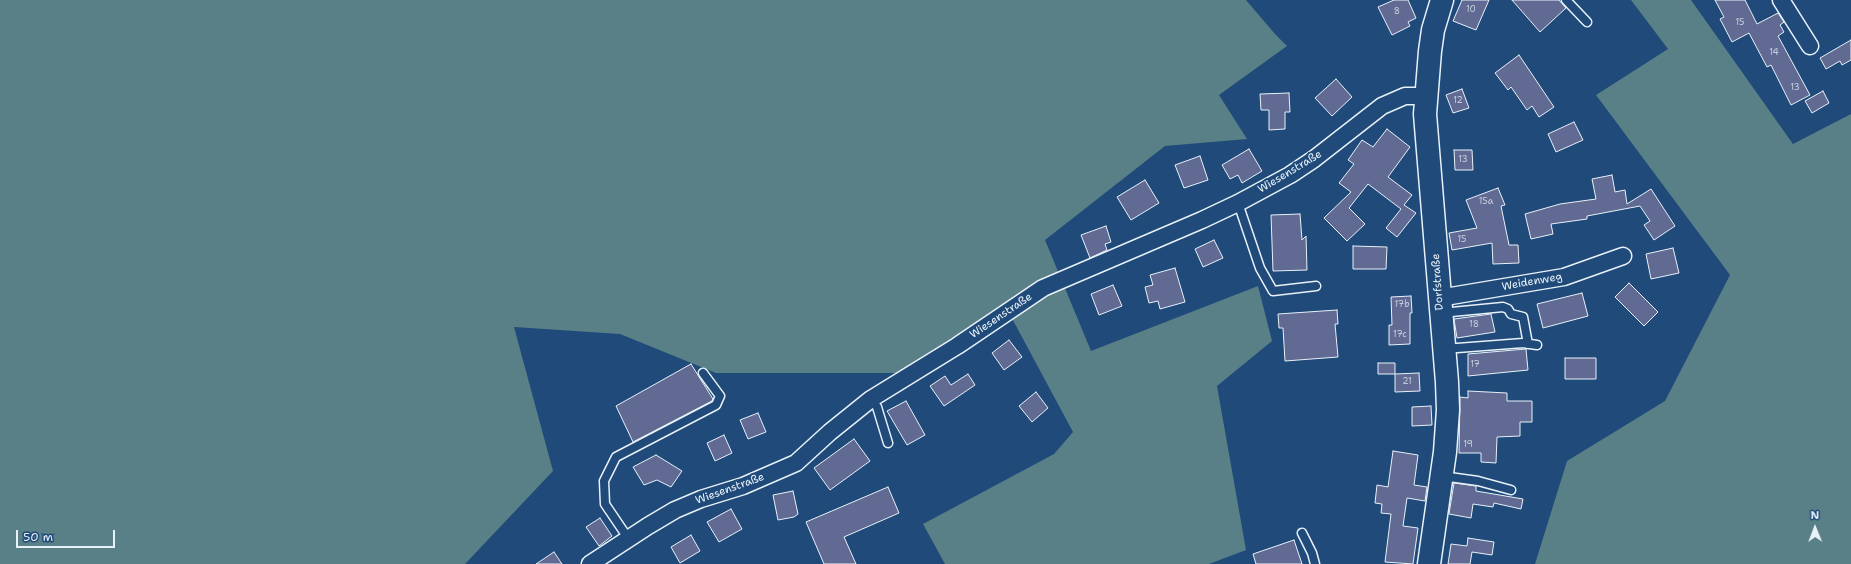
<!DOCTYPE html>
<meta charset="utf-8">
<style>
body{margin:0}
#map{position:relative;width:1851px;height:564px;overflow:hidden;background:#1f4a7a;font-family:"Shantell Sans",sans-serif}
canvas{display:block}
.north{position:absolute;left:1795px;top:508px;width:40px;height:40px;-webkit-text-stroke:3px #1f4a7a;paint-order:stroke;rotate:359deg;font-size:11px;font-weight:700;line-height:16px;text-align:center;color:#e8f1f8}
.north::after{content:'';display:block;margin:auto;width:14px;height:18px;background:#e8f1f8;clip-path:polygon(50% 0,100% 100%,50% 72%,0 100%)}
.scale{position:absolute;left:16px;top:530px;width:99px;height:18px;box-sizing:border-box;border:2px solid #e8f1f8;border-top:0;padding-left:5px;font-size:12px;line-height:14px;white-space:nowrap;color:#e8f1f8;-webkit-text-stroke:3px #1f4a7a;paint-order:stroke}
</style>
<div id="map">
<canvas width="1851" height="564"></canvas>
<div class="north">N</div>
<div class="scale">50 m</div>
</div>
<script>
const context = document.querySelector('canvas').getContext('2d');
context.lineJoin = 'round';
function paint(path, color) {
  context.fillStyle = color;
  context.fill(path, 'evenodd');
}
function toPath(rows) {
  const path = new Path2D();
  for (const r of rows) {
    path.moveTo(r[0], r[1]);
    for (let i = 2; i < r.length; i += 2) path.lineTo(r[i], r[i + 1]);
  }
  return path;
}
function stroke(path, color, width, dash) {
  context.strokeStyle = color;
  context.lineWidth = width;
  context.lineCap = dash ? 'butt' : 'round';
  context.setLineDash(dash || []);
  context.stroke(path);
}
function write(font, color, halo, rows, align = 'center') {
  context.font = font + ' "Shantell Sans",sans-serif';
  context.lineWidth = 4;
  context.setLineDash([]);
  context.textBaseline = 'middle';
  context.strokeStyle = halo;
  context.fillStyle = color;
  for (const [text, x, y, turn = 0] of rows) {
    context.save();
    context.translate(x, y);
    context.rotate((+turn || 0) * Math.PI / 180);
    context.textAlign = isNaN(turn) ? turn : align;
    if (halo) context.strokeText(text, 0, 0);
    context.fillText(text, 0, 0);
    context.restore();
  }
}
const green = toPath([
 [0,0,1246,0,1275,34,1287,46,1219,95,1247,139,1165,146,1045,240,1091,351,1258,286,1272,341,1217,386,1246,550,1209,564,945,564,923,524,1054,454,1073,432,1008,311,900,373,716,373,620,334,514,327,553,471,465,564,0,564],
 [1631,0,1691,0,1793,144,1851,114,1851,564,1535,564,1567,461,1665,401,1730,275,1596,95,1668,49]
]);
const building = toPath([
 [1394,0,1408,0,1416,18,1408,22,1410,26,1392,35,1378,7,1394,0],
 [1462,0,1489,0,1476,30,1453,21,1462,0],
 [1512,0,1559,0,1566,8,1540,32,1512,0],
 [1715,0,1745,0,1757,24,1778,13,1784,22,1780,25,1784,32,1778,36,1810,95,1791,105,1771,65,1767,67,1749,33,1732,42,1720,19,1724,17,1715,0],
 [1851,40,1851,60,1842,65,1840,61,1826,69,1820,58,1851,40],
 [1519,55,1554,107,1539,117,1532,106,1527,110,1511,87,1508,90,1495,73,1519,55],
 [1336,79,1352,97,1332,116,1315,98,1336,79],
 [1462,89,1469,108,1453,113,1446,95,1462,89],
 [1823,91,1829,103,1812,113,1805,101,1823,91],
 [1289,93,1290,112,1285,112,1285,129,1269,130,1269,110,1261,110,1260,94,1289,93],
 [1574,122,1583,140,1556,152,1548,134,1574,122],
 [1387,129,1410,147,1388,177,1412,195,1404,205,1416,213,1397,237,1386,228,1401,209,1368,184,1349,208,1365,224,1347,241,1324,218,1351,192,1339,183,1354,164,1348,160,1362,140,1373,147,1387,129],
 [1249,149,1262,171,1242,183,1238,175,1230,179,1222,165,1249,149],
 [1454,150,1472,150,1473,170,1455,170,1454,150],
 [1200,156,1208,180,1184,188,1175,165,1200,156],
 [1612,175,1615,192,1625,190,1627,204,1651,189,1675,226,1654,240,1644,225,1650,221,1640,206,1587,216,1587,219,1551,224,1553,234,1531,239,1525,214,1560,204,1596,199,1592,179,1612,175],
 [1145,180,1159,203,1131,220,1117,197,1145,180],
 [1498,188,1505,205,1501,206,1509,245,1518,245,1519,263,1493,264,1492,243,1452,250,1449,233,1477,228,1466,200,1498,188],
 [1300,214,1302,240,1306,236,1307,270,1273,271,1271,215,1300,214],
 [1106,226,1111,242,1105,244,1107,250,1090,258,1081,235,1106,226],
 [1214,240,1223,258,1203,267,1195,249,1214,240],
 [1353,246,1387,247,1386,269,1353,269,1353,246],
 [1673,248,1679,273,1651,279,1646,254,1673,248],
 [1175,268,1185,302,1160,309,1158,301,1149,303,1145,287,1153,285,1150,275,1175,268],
 [1629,283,1658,312,1644,326,1615,297,1629,283],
 [1113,285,1122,306,1099,315,1091,294,1113,285],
 [1582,293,1588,316,1543,328,1537,304,1582,293],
 [1411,296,1412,313,1410,313,1410,344,1389,345,1389,325,1392,325,1391,297,1411,296],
 [1337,310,1338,324,1335,324,1338,357,1285,361,1283,328,1279,328,1278,314,1337,310],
 [1491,314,1495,332,1457,338,1454,319,1491,314],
 [1009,340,1022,357,1004,370,992,353,1009,340],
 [1526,349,1528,370,1468,376,1468,354,1526,349],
 [1565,358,1596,358,1596,379,1565,379,1565,358],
 [1378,363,1395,363,1395,374,1378,374,1378,363],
 [691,364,713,399,712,401,633,442,616,406,691,364],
 [1419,373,1420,391,1395,392,1395,374,1419,373],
 [968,374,975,385,944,406,930,386,945,376,951,385,968,374],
 [1468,391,1507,393,1507,401,1532,401,1532,422,1520,422,1520,436,1497,437,1496,463,1481,462,1481,453,1459,453,1460,397,1468,398,1468,391],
 [1036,392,1048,408,1032,422,1019,406,1036,392],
 [906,401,925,435,907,445,887,411,906,401],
 [1431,406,1432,425,1412,426,1412,407,1431,406],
 [758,413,766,432,748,439,740,420,758,413],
 [724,435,732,453,715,461,707,443,724,435],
 [854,439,870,461,830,490,814,468,854,439],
 [1393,451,1418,455,1414,485,1427,487,1425,501,1407,498,1403,526,1418,528,1413,564,1385,562,1391,514,1381,513,1382,504,1375,503,1377,485,1388,487,1393,451],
 [656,455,682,471,671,487,657,480,644,485,633,467,656,455],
 [1454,483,1476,486,1476,491,1523,499,1521,509,1494,503,1493,507,1473,504,1471,518,1449,514,1454,483],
 [888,487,899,513,844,537,856,564,824,564,806,522,888,487],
 [793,491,798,514,794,517,778,520,773,495,793,491],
 [731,509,742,529,719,542,707,522,731,509],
 [600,518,612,536,599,546,586,527,600,518],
 [691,535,700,551,680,563,671,547,691,535],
 [1468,538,1494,542,1492,555,1472,552,1470,564,1448,564,1451,544,1467,546,1468,538],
 [1294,540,1302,564,1256,564,1253,554,1294,540],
 [554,552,562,564,536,564,554,552]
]);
const lane = toPath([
 [1566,0,1587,22],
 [1238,203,1260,268,1273,291,1316,286],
 [1441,313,1503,307,1508,309,1511,314,1523,317,1528,344],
 [1444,349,1523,343,1537,345],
 [871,399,877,407,888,443],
 [1442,476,1478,481,1511,490],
 [1302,533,1312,553,1315,564],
 [628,538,605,504,604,481,616,457,716,405,720,396,703,373]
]);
const street = toPath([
 [1781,0,1810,46],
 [1439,298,1564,277,1623,256],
 [590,564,648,526,675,510,701,499,743,486,796,463,830,432,871,399,957,346,1043,288,1202,220,1238,203,1290,175,1314,159,1382,106,1405,96,1426,96]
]);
const secondary = toPath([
 [1429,564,1445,452,1448,410,1447,382,1425,114,1430,51,1433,30,1442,0]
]);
const numberNames = [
 ["10",1471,10],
 ["8",1397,12],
 ["15",1740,23],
 ["14",1774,53],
 ["13",1795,88],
 ["12",1458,101],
 ["13",1463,160],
 ["15a",1486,202],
 ["15",1462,240],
 ["17b",1402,305],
 ["18",1474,325],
 ["17c",1400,335],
 ["17",1475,365],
 ["21",1407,382],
 ["19",1468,445]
];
const streetNames = [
 ["Wiesenstraße",1290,172,-31],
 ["Dorfstraße",1438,282,-94],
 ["Weidenweg",1532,282,-10],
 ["Wiesenstraße",1001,316,-34],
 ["Wiesenstraße",730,489,-20]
];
paint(green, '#588086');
paint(building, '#606a92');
stroke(building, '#e8f1f8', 1);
stroke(lane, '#e8f1f8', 11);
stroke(street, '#e8f1f8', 19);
stroke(secondary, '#e8f1f8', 25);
stroke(lane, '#1f4a7a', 8);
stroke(street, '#1f4a7a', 16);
stroke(secondary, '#1f4a7a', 22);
write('9px', '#c6cfde', null, numberNames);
write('11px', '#e8f1f8', '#1f4a7a', streetNames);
</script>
